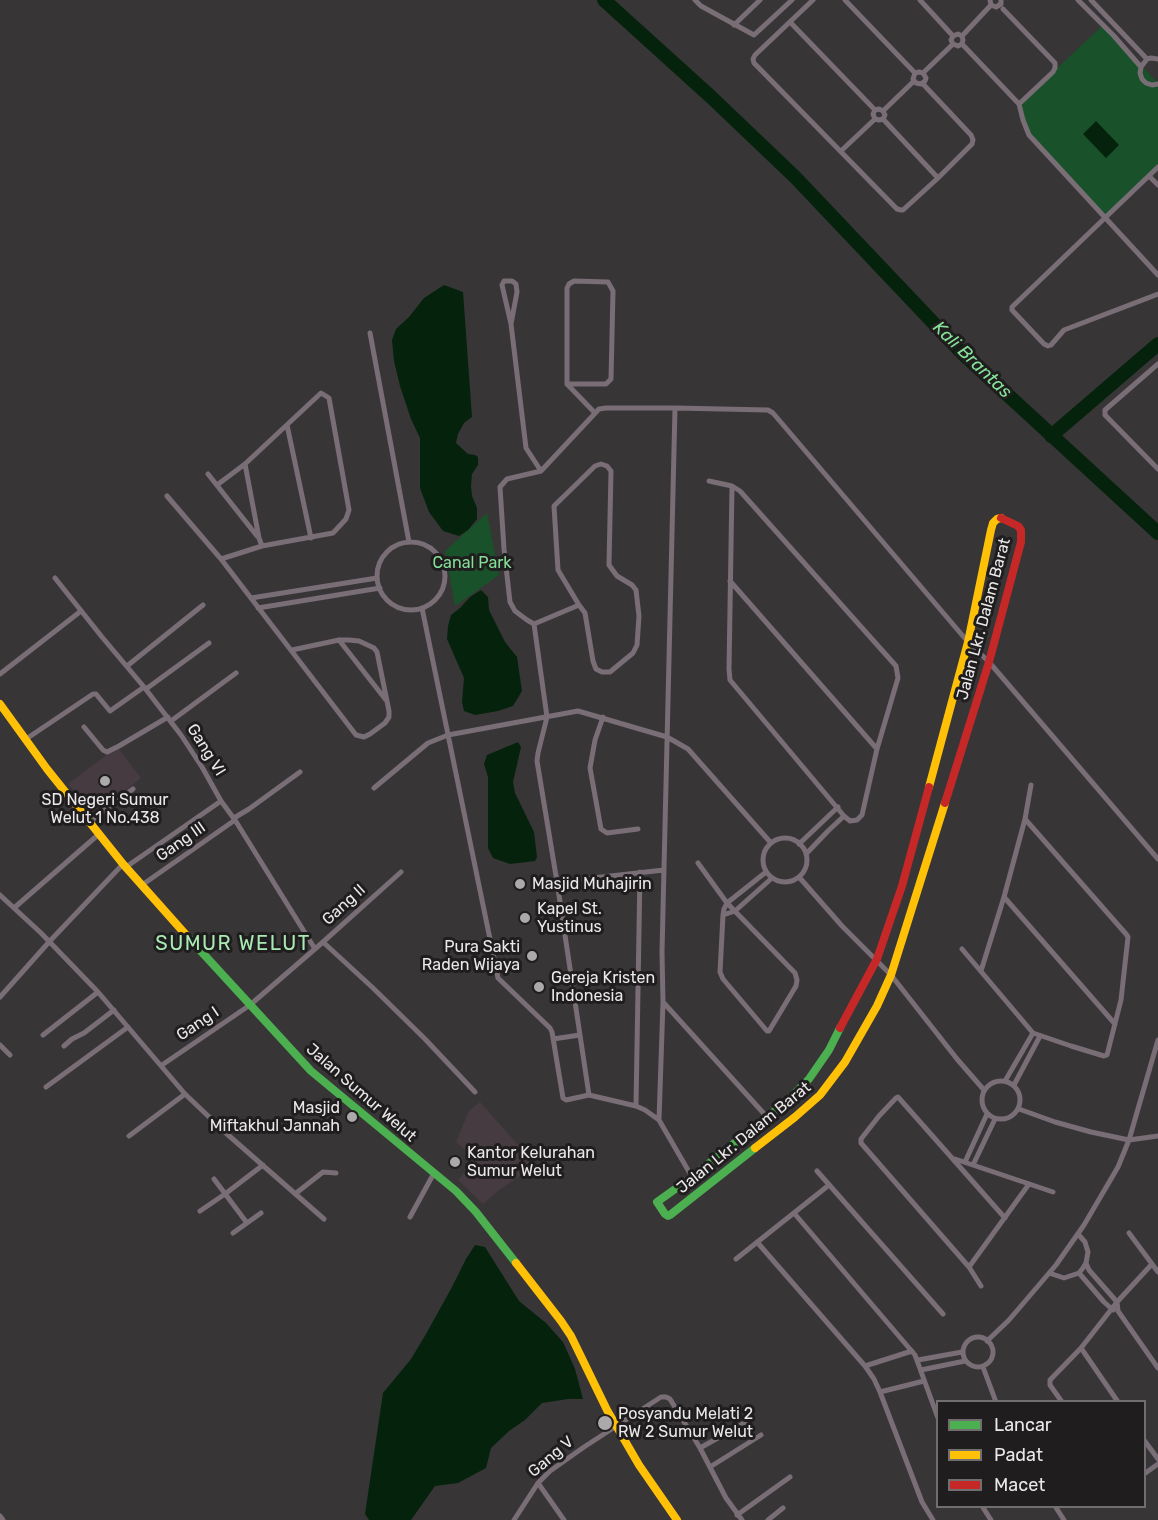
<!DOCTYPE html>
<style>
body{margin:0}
#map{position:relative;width:1158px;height:1520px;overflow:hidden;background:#383537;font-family:Rubik,sans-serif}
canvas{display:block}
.legend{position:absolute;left:936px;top:1400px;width:210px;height:108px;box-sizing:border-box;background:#1f1d1e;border:2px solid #716e70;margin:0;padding:8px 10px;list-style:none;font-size:18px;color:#ebe8ea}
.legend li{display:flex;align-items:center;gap:12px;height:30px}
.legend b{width:30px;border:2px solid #716e70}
</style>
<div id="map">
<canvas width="1158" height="1520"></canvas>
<ul class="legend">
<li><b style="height:8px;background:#4caf50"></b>Lancar</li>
<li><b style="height:8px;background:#ffc107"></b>Padat</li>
<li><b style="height:8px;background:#c62828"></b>Macet</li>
</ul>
</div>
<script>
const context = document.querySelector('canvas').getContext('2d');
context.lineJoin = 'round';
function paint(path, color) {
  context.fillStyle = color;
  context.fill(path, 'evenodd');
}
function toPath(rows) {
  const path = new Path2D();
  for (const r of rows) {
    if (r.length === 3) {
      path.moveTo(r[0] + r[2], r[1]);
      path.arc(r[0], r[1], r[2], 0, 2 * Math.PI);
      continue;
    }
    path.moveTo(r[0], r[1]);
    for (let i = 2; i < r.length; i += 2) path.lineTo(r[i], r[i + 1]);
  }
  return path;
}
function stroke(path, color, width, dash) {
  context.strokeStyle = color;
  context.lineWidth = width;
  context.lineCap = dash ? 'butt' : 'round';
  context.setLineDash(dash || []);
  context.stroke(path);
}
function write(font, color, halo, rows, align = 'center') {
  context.font = font + ' Rubik,sans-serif';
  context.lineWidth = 6;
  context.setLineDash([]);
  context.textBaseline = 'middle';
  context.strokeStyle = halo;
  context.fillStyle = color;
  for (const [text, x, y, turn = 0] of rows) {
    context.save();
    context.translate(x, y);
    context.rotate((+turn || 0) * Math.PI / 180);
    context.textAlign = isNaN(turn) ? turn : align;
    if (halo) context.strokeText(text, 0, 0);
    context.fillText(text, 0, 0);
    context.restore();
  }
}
const built = toPath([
 [117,747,141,778,94,816,68,784],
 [480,1102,536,1165,499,1190,483,1204,458,1180,475,1158,456,1142,469,1111]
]);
const green = toPath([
 [1103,25,1158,83,1158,167,1105,218,1029,135,1019,104],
 [487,513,499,575,455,606,445,551]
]);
const water = toPath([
 [1096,121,1119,145,1106,158,1083,134],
 [444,285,463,292,472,417,464,423,458,434,456,443,468,454,475,455,478,457,478,465,472,474,471,486,472,496,477,508,477,519,468,530,459,536,443,531,429,512,420,488,420,438,411,419,400,386,394,361,392,340,396,329,409,317,424,298],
 [481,590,488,597,489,610,505,642,517,657,522,691,513,706,498,711,475,715,464,711,462,702,464,678,447,639,448,626,451,615,460,608,470,597],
 [518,742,521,747,513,782,515,793,534,832,537,857,535,861,510,864,493,858,488,848,488,777,484,764,487,755],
 [475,1245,485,1247,519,1301,546,1323,563,1342,575,1369,583,1399,568,1399,542,1403,525,1420,509,1431,491,1448,486,1468,458,1483,435,1486,411,1520,369,1520,365,1514,383,1393,411,1359,426,1334,452,1287,466,1259]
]);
const river = toPath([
 [604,0,710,96,795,177,961,352,1158,533],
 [1051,436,1158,344]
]);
const street = toPath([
 [695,0,701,6,754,35,792,0],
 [813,0,755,55,753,59,754,63,897,209,901,210,903,210,938,178,972,144,973,140,971,135,923,84],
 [845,0,915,73],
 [920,0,953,36],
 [990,0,991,5,996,7,1001,4,1001,0],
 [1078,0,1114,36,1141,67],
 [1091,0,1147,59],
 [1003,9,1055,63,1055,68,1053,72,1019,104],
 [790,22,875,110],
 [734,25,760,0],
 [962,36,958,34,953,36,951,40,953,44,958,46,962,44,963,40,962,36,991,5],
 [962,44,1019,104,1023,120,1029,135,1158,275],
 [1158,59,1151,58,1147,59,1141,67,1140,73,1142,79,1146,83,1152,85,1158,84],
 [923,73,926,78,925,81,921,84,916,83,913,79,915,73,919,72,923,73,953,44],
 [883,111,879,109,875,110,873,114,875,119,879,120,883,119,885,115,883,111,914,81],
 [883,119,938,178],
 [841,151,875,119],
 [1158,167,1012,307,1012,310,1044,344,1048,346,1051,345,1064,330,1158,294],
 [1149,176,1158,185],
 [511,324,517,292,516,284,512,281,504,281,502,285,511,324,526,448,541,471],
 [370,333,409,542],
 [1158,364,1105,410,1105,415,1158,469],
 [567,384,606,384,611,379,613,291,608,282,574,281,569,284,567,288,567,384,595,413],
 [287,425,311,538],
 [245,464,259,538,262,546],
 [208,474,257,536],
 [709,481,732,486,740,491,896,666,898,678,877,749,862,815,857,820,850,821,844,816,730,680,729,669,732,486],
 [217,485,245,464,321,393,329,398,349,510,346,519,333,533,262,546,221,559],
 [167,496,221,559,356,735,364,737,370,734,385,723,389,717,389,711,377,652,374,648,359,641,349,640,339,640,292,650],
 [411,576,34],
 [55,578,102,637,144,687,181,735,202,767,221,801,235,820,315,949],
 [730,581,877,749],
 [251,598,377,578],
 [579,605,558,570,554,506,595,466,601,464,607,466,611,471,609,565,617,576,632,585,636,590,639,616,637,645,633,653,610,672,602,672,596,669,593,661,585,613,579,605,534,624,527,620,515,611,510,602,504,549,500,487,507,479,541,471,599,409,606,408,675,408],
 [258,608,380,588],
 [422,608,498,978,550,1028,552,1032,563,1098,566,1100,589,1095,636,1106,645,1110,659,1120,692,1177],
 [534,624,547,717,538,753,537,761,557,882,589,1095],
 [339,640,386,700],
 [127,666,203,605],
 [0,674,81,611],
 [146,689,209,643],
 [603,717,595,740,590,768,601,829,607,833,638,829],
 [171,721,236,673],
 [84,727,103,750,107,752,119,746,168,717],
 [26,739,93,694,96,694,110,711,144,687],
 [374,788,428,743,448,735,578,711,667,737,688,749,771,843],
 [234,818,249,809,300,772],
 [89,822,133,789],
 [785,860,22],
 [799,844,838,807],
 [806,854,828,831,844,816],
 [698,863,727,903,795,973,797,980,796,986,769,1031,767,1031,723,979,720,972,723,915,724,909,727,903,766,872],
 [126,867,221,801],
 [799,877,842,926,891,975,957,1059,984,1090],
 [557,882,664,870],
 [142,885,235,820],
 [0,895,41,933,98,992,185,1094,227,1134,324,1219],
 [1004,897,1115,1024],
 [14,908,99,834],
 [723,915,735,911,772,878],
 [323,942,373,988,425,1039,475,1092],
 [962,949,1033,1033,1071,1046,1104,1056,1107,1055,1121,1000,1128,937,1126,934,1025,819],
 [981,971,1004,897,1025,819,1031,785],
 [0,997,49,942,123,864],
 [43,1035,98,992],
 [553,1039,580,1035],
 [0,1045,10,1055],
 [64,1046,72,1039,84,1033,114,1010],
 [162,1065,250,1005,323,942,401,872],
 [1001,1100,19],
 [1005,1081,1033,1033],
 [1014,1085,1040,1036],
 [46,1087,128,1027],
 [636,1106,640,872],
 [1019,1109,1055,1122,1091,1132,1129,1140,1158,1136],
 [767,1117,663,1002,662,952,675,408,768,410,773,413,968,642,989,662,1158,859],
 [659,1120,663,1002],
 [129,1136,185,1094],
 [955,1159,1053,1192],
 [965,1162,987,1114],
 [973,1165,995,1119],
 [817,1171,943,1314],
 [214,1179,247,1223],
 [295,1194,323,1172,336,1173],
 [200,1211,225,1194,263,1165],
 [794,1213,915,1355,938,1418],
 [410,1217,434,1173],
 [233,1233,261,1213],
 [1129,1233,1158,1272],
 [757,1242,865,1366,874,1379,880,1392,922,1502,933,1520],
 [736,1259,829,1185],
 [1086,1263,1089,1270,1117,1302,1118,1311,1158,1368],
 [969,1267,1029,1184],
 [1049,1273,1064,1278,1079,1273,1083,1268,1086,1263,1088,1252,1085,1242,1078,1234],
 [1079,1273,1104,1302,1113,1310],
 [981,1286,969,1267,861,1143,861,1139,879,1116,896,1098,898,1097,1005,1218],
 [978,1352,15],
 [987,1341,1009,1320,1056,1265,1084,1225,1118,1167,1129,1140,1158,1040],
 [1081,1348,1118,1402],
 [918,1360,962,1352],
 [865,1366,912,1351],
 [983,1367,996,1402],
 [921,1370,965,1361],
 [880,1392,924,1381],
 [1062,1402,1050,1385,1050,1380,1081,1348,1117,1302,1152,1264],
 [1144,1440,1158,1459],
 [700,1448,748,1421],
 [710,1467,761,1435],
 [1144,1474,1158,1464],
 [538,1483,564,1520],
 [982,1506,991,1520],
 [1055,1506,1064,1520],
 [737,1515,790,1477],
 [0,1516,3,1520],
 [514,1520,538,1483,550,1471,584,1447,661,1397,666,1397,670,1399,700,1448,726,1498,742,1520],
 [768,1520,783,1508]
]);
const fast = toPath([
 [187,936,311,1071,456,1191,476,1212,516,1263],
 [755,1148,670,1215,668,1216,665,1214,657,1202,692,1177,785,1103,809,1079,829,1050,840,1028]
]);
const slow = toPath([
 [0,704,47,769,123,864,187,936],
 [929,787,968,642,991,530,993,523,997,519,1001,518],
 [755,1148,795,1117,820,1095,845,1062,877,1006,891,975,945,803],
 [516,1263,561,1321,571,1336,607,1410,639,1465,677,1520]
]);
const jam = toPath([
 [945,803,989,662,1021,542,1021,530,1018,526,1001,518],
 [840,1028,877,959,902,886,929,787]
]);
const markers = [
 [105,781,6,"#aca9ab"],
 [520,884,6,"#aca9ab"],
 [525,918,6,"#aca9ab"],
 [532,956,6,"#aca9ab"],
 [539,987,6,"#aca9ab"],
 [352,1117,6,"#aca9ab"],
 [455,1162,6,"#aca9ab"],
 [605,1423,8,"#aca9ab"]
];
const parkNames = [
 ["Canal Park",472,563]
];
const streetNames = [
 ["Jalan Lkr. Dalam Barat",984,619,-75],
 ["Gang VI",206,750,58],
 ["Gang III",181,842,-35],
 ["Gang II",344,905,-42],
 ["Gang I",198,1024,-34],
 ["Jalan Sumur Welut",361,1093,41],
 ["Jalan Lkr. Dalam Barat",744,1138,-39],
 ["Gang V",551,1457,-40]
];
const poiNames = [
 ["SD Negeri Sumur",105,800,"center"],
 ["Welut 1 No.438",105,818,"center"],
 ["Masjid Muhajirin",532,884],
 ["Kapel St.",537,909],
 ["Yustinus",537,927],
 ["Pura Sakti",520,947,"right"],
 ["Raden Wijaya",520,965,"right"],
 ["Gereja Kristen",551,978],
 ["Indonesia",551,996],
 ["Masjid",340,1108,"right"],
 ["Miftakhul Jannah",340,1126,"right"],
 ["Kantor Kelurahan",467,1153],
 ["Sumur Welut",467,1171],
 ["Posyandu Melati 2",618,1414],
 ["RW 2 Sumur Welut",618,1432]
];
const waterNames = [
 ["Kali Brantas",972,360,44]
];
const quarterNames = [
 ["SUMUR WELUT",233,944]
];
paint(built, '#453b41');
paint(green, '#18512a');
paint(water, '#05230c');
stroke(river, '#05230c', 14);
stroke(street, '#796d76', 5);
stroke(fast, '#4caf50', 8);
stroke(slow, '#ffc107', 8);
stroke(jam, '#c62828', 8);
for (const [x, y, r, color] of markers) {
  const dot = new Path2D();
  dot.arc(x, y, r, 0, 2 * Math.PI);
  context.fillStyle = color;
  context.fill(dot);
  stroke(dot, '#1f1d1e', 2);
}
write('16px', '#84df97', '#1f1d1e', parkNames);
write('16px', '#ebe8ea', '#1f1d1e', streetNames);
write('16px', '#ebe8ea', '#1f1d1e', poiNames, 'left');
write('italic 18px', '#86e198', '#1f1d1e', waterNames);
context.letterSpacing = '1.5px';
write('20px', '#a9eab4', '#1f1d1e', quarterNames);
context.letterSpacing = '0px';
</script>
